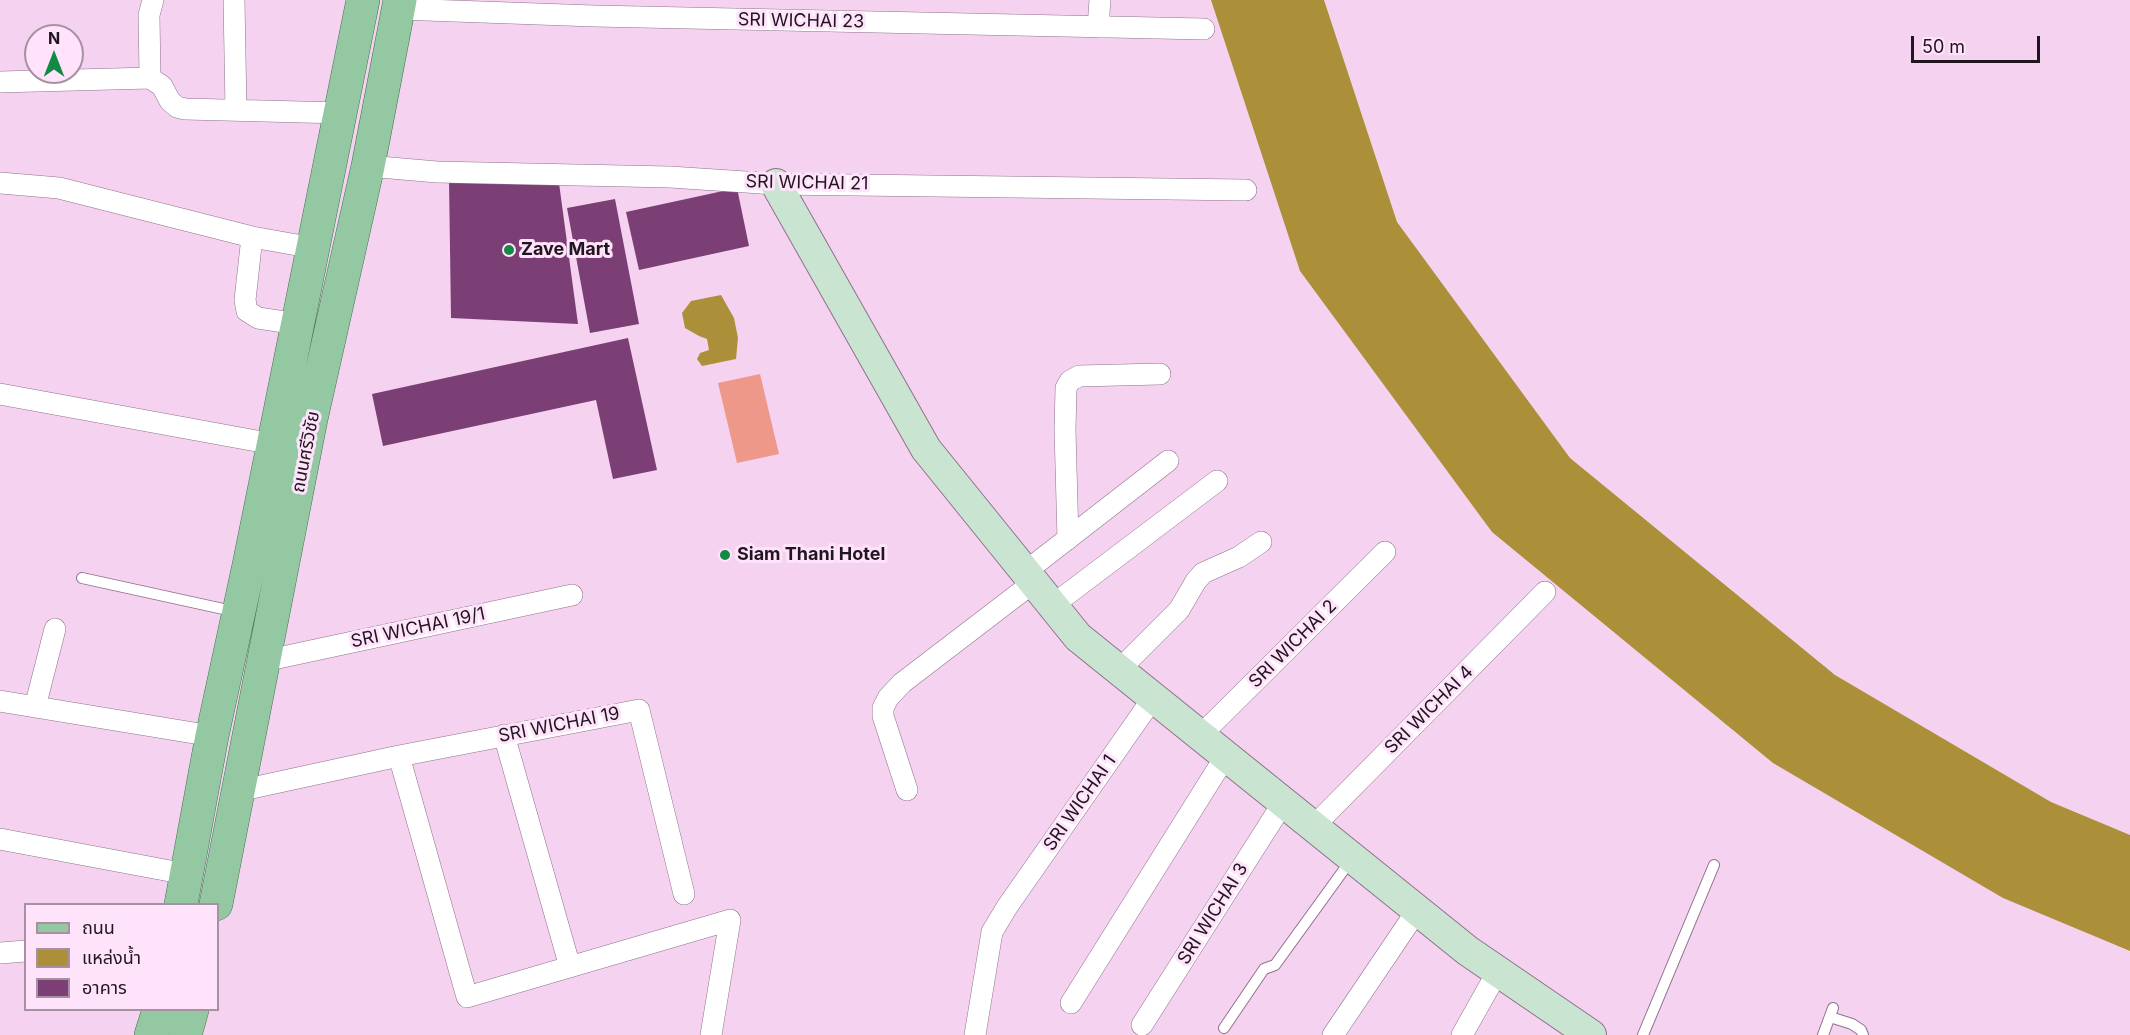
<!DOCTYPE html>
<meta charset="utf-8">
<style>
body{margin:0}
#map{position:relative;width:2130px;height:1035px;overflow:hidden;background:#f5d3f0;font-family:Inter,"Noto Sans Thai",sans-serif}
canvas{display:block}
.legend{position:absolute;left:24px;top:903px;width:195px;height:108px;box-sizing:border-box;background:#fee3fa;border:2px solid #a691a2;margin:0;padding:8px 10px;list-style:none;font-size:18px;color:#21151f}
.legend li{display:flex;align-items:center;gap:12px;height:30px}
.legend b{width:30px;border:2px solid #a691a2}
.north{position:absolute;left:24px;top:24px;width:60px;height:60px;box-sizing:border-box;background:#fee3fa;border:2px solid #a691a2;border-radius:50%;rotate:0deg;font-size:16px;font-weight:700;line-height:24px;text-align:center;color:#21151f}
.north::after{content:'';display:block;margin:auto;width:21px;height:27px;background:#138a44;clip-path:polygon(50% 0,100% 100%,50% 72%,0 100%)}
.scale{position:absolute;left:1911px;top:36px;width:129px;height:27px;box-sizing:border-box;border:3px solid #21151f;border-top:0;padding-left:8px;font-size:18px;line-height:21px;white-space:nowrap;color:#21151f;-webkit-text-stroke:4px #fee3fa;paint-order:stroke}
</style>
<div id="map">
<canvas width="2130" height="1035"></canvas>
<ul class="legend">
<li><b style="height:8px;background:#93c8a3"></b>ถนน</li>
<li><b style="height:16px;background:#ac9039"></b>แหล่งน้ำ</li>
<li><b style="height:16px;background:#7b3f75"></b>อาคาร</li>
</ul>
<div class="north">N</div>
<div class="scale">50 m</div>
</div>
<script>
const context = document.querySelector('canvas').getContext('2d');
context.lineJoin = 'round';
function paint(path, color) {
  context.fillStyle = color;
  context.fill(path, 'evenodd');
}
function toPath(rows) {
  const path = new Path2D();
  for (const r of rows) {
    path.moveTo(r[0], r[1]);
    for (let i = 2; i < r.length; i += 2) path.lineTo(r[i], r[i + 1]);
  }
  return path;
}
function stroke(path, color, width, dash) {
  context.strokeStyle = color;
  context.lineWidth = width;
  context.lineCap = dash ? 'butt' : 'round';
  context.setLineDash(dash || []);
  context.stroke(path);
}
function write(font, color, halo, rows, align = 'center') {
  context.font = font + ' Inter,"Noto Sans Thai",sans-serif';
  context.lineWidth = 6;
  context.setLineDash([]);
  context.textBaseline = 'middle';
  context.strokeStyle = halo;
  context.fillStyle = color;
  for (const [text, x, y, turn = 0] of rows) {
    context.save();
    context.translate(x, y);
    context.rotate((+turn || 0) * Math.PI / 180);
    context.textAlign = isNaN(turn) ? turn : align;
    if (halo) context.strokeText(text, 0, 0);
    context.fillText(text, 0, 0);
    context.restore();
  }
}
const green = toPath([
 [760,374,779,454,737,463,718,383]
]);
const water = toPath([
 [1211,0,1324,0,1397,222,1570,458,1835,675,2051,802,2130,835,2130,951,2003,898,1773,763,1492,532,1300,271],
 [721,295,734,318,738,338,736,359,702,366,697,359,700,353,709,350,707,339,699,336,685,328,682,313,691,301]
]);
const building = toPath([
 [449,180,559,183,578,324,451,318],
 [737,188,749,246,639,270,626,212],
 [615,199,639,324,590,333,567,208],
 [628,338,657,470,613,479,596,400,383,446,372,394]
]);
const lane = toPath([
 [82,578,237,612],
 [1830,1017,1852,1024,1861,1030,1863,1035],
 [1224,1028,1264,969,1275,965,1351,860],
 [1643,1035,1714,865],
 [1823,1035,1833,1008]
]);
const street = toPath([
 [234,0,236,110],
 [398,9,594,16,1204,29],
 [1098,27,1100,0],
 [150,78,149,15,153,0],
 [0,82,150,78,162,86,170,101,177,107,185,109,341,113],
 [368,166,437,172,670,177,776,184,1246,190],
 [0,183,59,188,252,237,314,248],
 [252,237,245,300,247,311,258,318,298,324],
 [0,394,273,444],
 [1068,539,1065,430,1066,388,1070,381,1079,376,1160,374],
 [1025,572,1168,461],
 [1053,605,1217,481],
 [264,661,572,595],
 [1119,670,1179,610,1196,581,1203,573,1239,557,1261,542],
 [0,701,212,736],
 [35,707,55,629],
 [504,735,570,967],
 [1200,736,1385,552],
 [399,756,467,997,730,920,711,1035],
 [907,790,883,716,883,708,888,698,902,683,1034,582],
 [238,791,399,756,639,710,684,894],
 [1313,827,1545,592],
 [0,839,186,874],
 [0,953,26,951],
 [1071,1003,1225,757],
 [1142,1025,1283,803],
 [975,1035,992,932,1007,907,1153,698],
 [1333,1035,1418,909],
 [1462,1035,1498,971]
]);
const secondary = toPath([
 [776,184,926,449,1078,637,1468,951,1591,1035]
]);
const primary = toPath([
 [181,904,212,736,249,565,363,0],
 [216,904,311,419,368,166,400,0],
 [151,1035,159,1010],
 [185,1035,192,1010]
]);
const markers = [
 [509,250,6,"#138a44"],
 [725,555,6,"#138a44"]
];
const streetNames = [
 ["SRI WICHAI 23",801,21,1],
 ["SRI WICHAI 21",807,183,1],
 ["ถนนศรีวิชัย",306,452,-79],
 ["SRI WICHAI 19/1",418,628,-12],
 ["SRI WICHAI 2",1293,644,-45],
 ["SRI WICHAI 4",1429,710,-45],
 ["SRI WICHAI 19",559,725,-11],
 ["SRI WICHAI 1",1080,803,-55],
 ["SRI WICHAI 3",1213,914,-58]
];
const poiNames = [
 ["Zave Mart",521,250],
 ["Siam Thani Hotel",737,555]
];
paint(green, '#ee9889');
paint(water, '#ac9039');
paint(building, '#7b3f75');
stroke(lane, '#8f718b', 12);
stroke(street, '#8f718b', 22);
stroke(secondary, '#8f718b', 32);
stroke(primary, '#3c724c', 34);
stroke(lane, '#fff', 10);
stroke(street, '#fff', 21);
stroke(secondary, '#c9e4d1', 30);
stroke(primary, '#93c8a3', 33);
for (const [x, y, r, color] of markers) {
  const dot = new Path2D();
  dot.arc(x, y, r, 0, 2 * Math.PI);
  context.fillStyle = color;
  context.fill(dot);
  stroke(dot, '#fee3fa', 2);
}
write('18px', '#21151f', '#fee3fa', streetNames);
write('bold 18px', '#21151f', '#fee3fa', poiNames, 'left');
</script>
